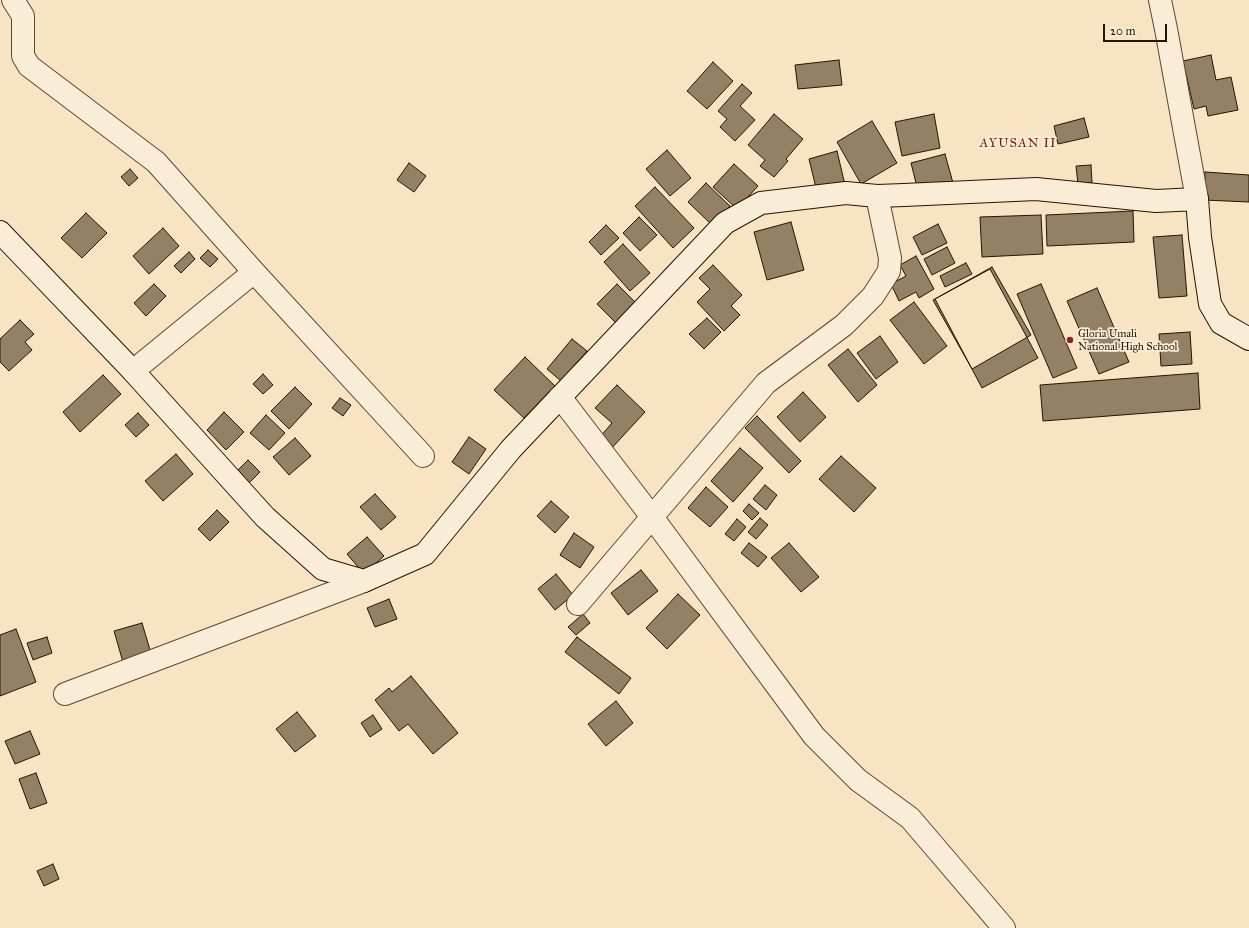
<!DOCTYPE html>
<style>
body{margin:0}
#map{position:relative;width:1249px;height:928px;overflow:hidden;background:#f8e3c3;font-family:"IM FELL Great Primer",serif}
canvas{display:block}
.scale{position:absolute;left:1103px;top:24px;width:64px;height:18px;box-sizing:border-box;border:2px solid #251500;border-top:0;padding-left:5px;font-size:12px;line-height:14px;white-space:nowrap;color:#251500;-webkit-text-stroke:3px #faedd8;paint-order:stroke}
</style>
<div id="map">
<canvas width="1249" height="928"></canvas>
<div class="scale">20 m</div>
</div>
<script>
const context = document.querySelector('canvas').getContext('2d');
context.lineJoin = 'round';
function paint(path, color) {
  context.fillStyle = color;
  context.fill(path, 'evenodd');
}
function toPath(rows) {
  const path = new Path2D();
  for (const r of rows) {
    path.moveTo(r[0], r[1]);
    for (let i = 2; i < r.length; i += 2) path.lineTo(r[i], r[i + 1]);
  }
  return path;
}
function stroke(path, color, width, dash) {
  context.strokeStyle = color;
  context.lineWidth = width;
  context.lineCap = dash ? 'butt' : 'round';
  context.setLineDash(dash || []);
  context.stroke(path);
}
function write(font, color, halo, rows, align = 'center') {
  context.font = font + ' "IM FELL Great Primer",serif';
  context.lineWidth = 3.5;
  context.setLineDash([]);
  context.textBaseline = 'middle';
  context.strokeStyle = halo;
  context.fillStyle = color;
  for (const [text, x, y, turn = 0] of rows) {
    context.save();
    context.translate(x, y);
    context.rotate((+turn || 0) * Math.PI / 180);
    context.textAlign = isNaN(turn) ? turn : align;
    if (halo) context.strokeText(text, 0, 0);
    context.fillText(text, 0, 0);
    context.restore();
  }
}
const building = toPath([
 [1211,55,1216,80,1231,77,1238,110,1208,116,1206,106,1194,109,1183,61,1211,55],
 [839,60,842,85,798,89,795,65,839,60],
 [713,62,733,81,707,109,687,91,713,62],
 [742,84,752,93,740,106,755,120,735,141,720,127,727,119,718,111,742,84],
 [774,114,803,139,786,159,788,161,774,177,760,166,765,160,748,145,774,114],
 [934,114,940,148,902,156,895,122,934,114],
 [1084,118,1089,137,1058,144,1054,126,1084,118],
 [872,121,897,163,861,184,837,142,872,121],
 [667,150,691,178,670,196,646,169,667,150],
 [837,151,845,185,817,192,809,159,837,151],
 [945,154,953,183,918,191,911,163,945,154],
 [409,163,426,176,414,192,397,180,409,163],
 [734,164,758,186,737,209,713,187,734,164],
 [1091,165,1092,183,1078,184,1076,166,1091,165],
 [130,169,138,178,129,186,121,177,130,169],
 [1205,172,1249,175,1249,202,1204,200,1205,172],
 [706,183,730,206,712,225,688,202,706,183],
 [655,187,694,228,673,248,635,206,655,187],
 [1133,211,1134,242,1047,246,1046,215,1133,211],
 [86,213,107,233,82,258,61,238,86,213],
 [1041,215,1043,254,982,257,980,217,1041,215],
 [639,217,657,235,640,251,623,233,639,217],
 [791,222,804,270,767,280,754,232,791,222],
 [938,224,947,243,922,255,913,237,938,224],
 [606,225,619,238,601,255,589,242,606,225],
 [163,228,179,246,149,274,133,256,163,228],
 [1182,235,1187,296,1159,298,1153,237,1182,235],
 [623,244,650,273,630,291,604,262,623,244],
 [947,247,955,263,932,275,924,259,947,247],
 [208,250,218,259,210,267,200,258,208,250],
 [189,252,195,259,181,273,174,266,189,252],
 [916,256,934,289,919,298,916,292,899,301,891,284,906,276,900,265,916,256],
 [966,263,972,274,945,287,940,276,966,263],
 [713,265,742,295,731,306,740,315,724,331,697,302,710,289,699,278,713,265],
 [992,267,1031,335,972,369,933,300,992,267],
 [990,269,1038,358,982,388,935,299,990,269],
 [154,284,166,296,146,316,134,303,154,284],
 [617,284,638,305,618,325,597,304,617,284],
 [1041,284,1077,368,1053,378,1017,294,1041,284],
 [1097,288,1129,362,1099,374,1067,301,1097,288],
 [914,302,947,346,924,364,890,320,914,302],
 [707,318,721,332,704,349,689,334,707,318],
 [20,320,34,334,25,342,32,350,9,371,0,362,0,339,20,320],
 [1190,332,1192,364,1161,366,1159,334,1190,332],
 [880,336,898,362,876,379,857,353,880,336],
 [572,339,587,351,561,381,547,369,572,339],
 [848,349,877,385,858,402,828,365,848,349],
 [525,357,555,386,524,418,494,390,525,357],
 [1198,373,1200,409,1043,421,1040,385,1198,373],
 [263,374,273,385,263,394,253,384,263,374],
 [103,375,121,394,80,432,63,412,103,375],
 [617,385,645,412,610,450,598,439,612,423,595,408,617,385],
 [295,387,312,404,289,429,271,411,295,387],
 [803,392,826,417,800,442,777,417,803,392],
 [340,398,351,405,343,416,332,408,340,398],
 [224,412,244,432,226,450,207,430,224,412],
 [138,413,149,425,136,437,125,425,138,413],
 [266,415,285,433,269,450,250,433,266,415],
 [757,416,801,461,789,473,745,428,757,416],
 [469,437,486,449,469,474,452,462,469,437],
 [295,438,311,456,289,475,273,457,295,438],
 [740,448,763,468,733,502,711,481,740,448],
 [176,454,193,474,163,501,145,481,176,454],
 [841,456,876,488,854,512,819,479,841,456],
 [248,460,260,472,248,484,236,472,248,460],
 [765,485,777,495,766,510,753,499,765,485],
 [706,487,728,507,710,527,688,508,706,487],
 [375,494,396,517,381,530,360,507,375,494],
 [551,501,569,517,555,533,537,516,551,501],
 [749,504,759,513,752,520,743,511,749,504],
 [217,510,229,522,210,541,198,529,217,510],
 [760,518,768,525,756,539,748,532,760,518],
 [737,519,746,527,734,541,725,534,737,519],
 [574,533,594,547,580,568,560,555,574,533],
 [367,537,384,556,364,574,347,554,367,537],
 [749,543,767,557,758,567,741,553,749,543],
 [789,543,819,577,801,592,771,558,789,543],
 [641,570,658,591,628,615,611,593,641,570],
 [556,574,573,595,555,610,538,589,556,574],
 [678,594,700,615,667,649,646,628,678,594],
 [389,599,397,619,375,627,367,608,389,599],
 [583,614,590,623,576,635,568,627,583,614],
 [142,623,153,660,125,669,114,631,142,623],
 [16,629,36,682,0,696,0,635,16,629],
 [47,637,52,653,33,660,27,643,47,637],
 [577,637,631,678,619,694,565,652,577,637],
 [411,676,458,733,433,754,408,724,399,731,375,700,389,688,392,692,411,676],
 [616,701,633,723,606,746,588,724,616,701],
 [297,712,316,736,295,752,276,729,297,712],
 [373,715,382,729,370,737,361,723,373,715],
 [30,731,40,754,15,764,5,741,30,731],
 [36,773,47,803,30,809,19,779,36,773],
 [53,864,59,879,44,886,37,871,53,864]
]);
const street = toPath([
 [13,0,23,16,23,56,29,66,156,162,254,272,423,456],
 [1160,0,1166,29,1197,199],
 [133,371,254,272],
 [560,397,652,517,814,736,858,780,910,818,1004,928],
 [578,604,766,383,844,325,873,296,889,271,890,258,877,196],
 [65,694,364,581]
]);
const secondary = toPath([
 [0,232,133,371,265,517,323,569,364,581,425,554,511,449,725,223,761,203,846,193,877,196,904,195,1036,189,1156,201,1197,199,1200,237,1210,304,1221,323,1249,339]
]);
const markers = [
 [1070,340,4,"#8f2418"]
];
const poiNames = [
 ["Gloria Umali",1078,334],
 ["National High School",1078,347]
];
const quarterNames = [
 ["AYUSAN II",1018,144]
];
paint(building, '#938065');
stroke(building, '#251500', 1);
stroke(street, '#5a4831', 24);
stroke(secondary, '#251500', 24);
stroke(street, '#faedd8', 22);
stroke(secondary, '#faedd8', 22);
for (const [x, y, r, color] of markers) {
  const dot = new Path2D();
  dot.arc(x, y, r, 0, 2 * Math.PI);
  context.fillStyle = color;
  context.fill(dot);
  stroke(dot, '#faedd8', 1.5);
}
write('11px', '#251500', '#faedd8', poiNames, 'left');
context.letterSpacing = '1px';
write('13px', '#7a1f14', '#faedd8', quarterNames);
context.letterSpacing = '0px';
</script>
